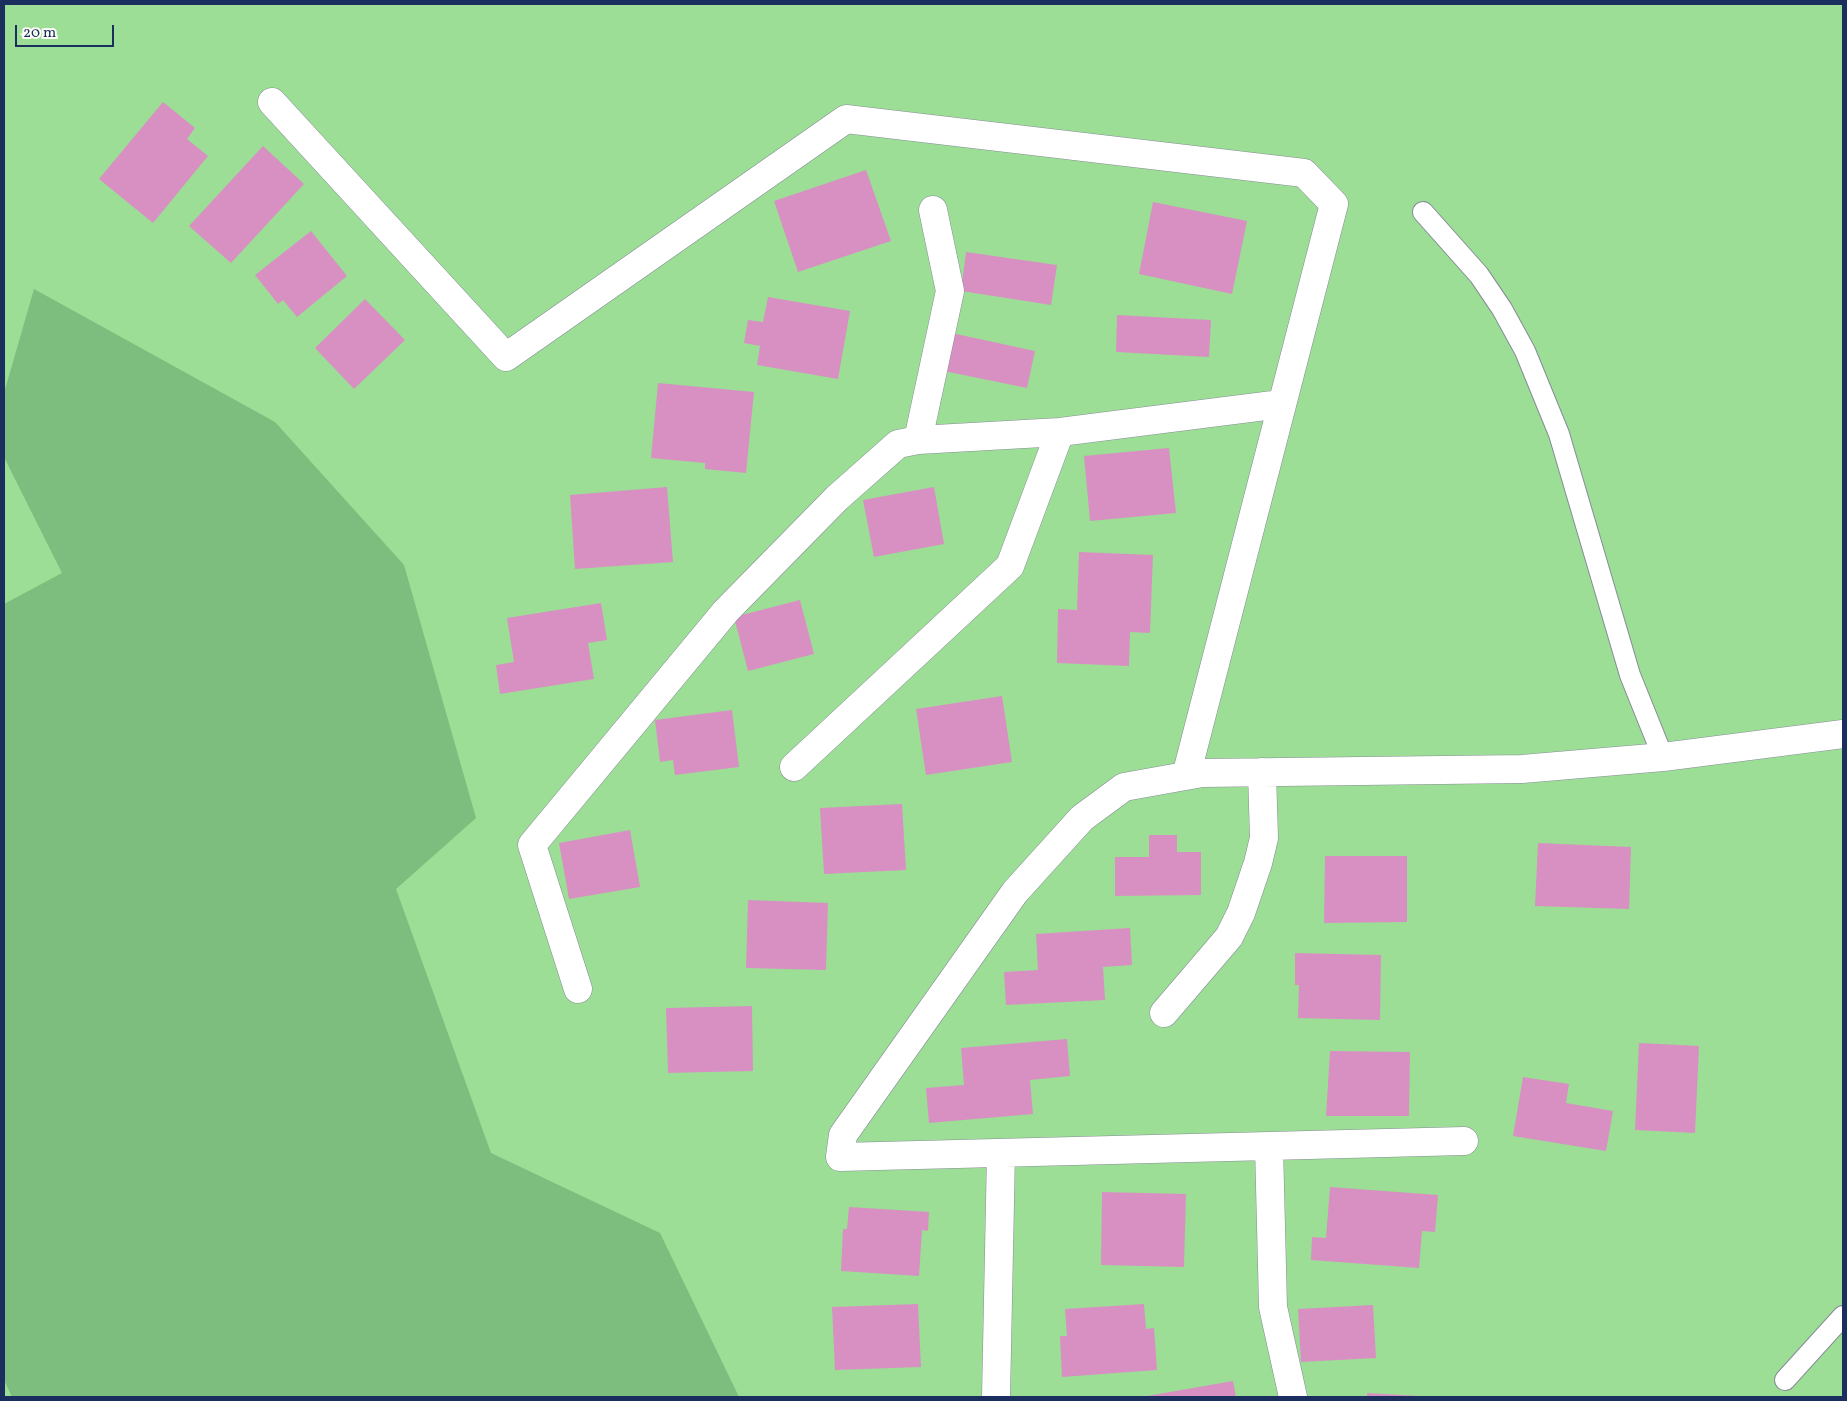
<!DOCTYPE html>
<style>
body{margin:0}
#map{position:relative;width:1847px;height:1401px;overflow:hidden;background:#f2e8d0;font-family:Vollkorn,serif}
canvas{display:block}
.frame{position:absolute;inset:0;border:5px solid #1b2f5e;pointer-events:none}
.scale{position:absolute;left:15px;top:25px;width:99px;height:22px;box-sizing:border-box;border:2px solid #1b2f5e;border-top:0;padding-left:6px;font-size:15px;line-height:18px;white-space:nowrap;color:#1b2f5e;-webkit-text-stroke:4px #fdfcf7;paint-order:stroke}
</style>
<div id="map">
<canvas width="1847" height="1401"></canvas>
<div class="frame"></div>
<div class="scale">20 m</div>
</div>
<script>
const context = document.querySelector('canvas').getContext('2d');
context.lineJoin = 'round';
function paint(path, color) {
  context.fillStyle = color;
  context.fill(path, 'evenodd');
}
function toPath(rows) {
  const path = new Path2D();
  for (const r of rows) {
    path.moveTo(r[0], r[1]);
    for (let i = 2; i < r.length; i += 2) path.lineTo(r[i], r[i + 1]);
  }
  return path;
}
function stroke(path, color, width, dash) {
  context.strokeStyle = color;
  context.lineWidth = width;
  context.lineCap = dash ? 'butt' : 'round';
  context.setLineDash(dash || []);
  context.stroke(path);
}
const green = toPath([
 [4,4,1843,4,1843,1397,4,1397]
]);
const forest = toPath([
 [34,289,275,422,404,565,476,818,396,889,491,1153,660,1233,739,1397,12,1397,4,1380,4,604,62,573,4,457,4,393]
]);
const building = toPath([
 [163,102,195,128,187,139,208,156,153,223,99,179],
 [263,146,304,184,231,263,189,226],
 [866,170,891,241,798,272,774,201],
 [1153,202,1247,221,1232,294,1139,274],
 [311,231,347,276,297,317,283,300,278,304,255,275],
 [966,252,1057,265,1051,305,961,291],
 [768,297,850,311,838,379,757,365,760,346,744,343,748,320,763,322],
 [365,299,405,340,354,389,315,348],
 [1117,315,1211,320,1209,357,1116,352],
 [947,332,1035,351,1027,388,939,370],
 [658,383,754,392,746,473,705,469,705,463,651,458],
 [1169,448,1176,513,1090,521,1084,456],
 [667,487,673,562,575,569,570,495],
 [934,487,944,544,874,557,863,500],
 [1079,552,1153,555,1150,633,1130,632,1129,666,1057,663,1058,609,1077,610],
 [800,600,814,654,748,671,734,617],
 [601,603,607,640,588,643,594,679,500,694,496,665,514,662,507,618],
 [1002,696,1012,762,926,775,916,709],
 [732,710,739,767,675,775,673,760,660,762,655,720],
 [902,804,906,870,824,874,820,808],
 [630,830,640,887,569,899,559,843],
 [1149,835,1177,835,1177,852,1201,852,1201,895,1115,896,1115,857,1149,857],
 [1538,843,1631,847,1629,909,1535,906],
 [1325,856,1407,856,1407,922,1324,923],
 [748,900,828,903,826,970,746,968],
 [1130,928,1132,965,1103,967,1105,1000,1006,1005,1004,972,1038,970,1036,934],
 [1295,953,1381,955,1380,1020,1298,1018,1299,985,1295,985],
 [752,1006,753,1071,668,1073,666,1008],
 [1067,1039,1070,1076,1030,1080,1033,1114,929,1123,926,1088,964,1085,961,1048],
 [1639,1043,1699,1046,1695,1133,1635,1130],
 [1330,1051,1410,1052,1409,1116,1326,1116],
 [1523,1077,1569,1084,1566,1103,1613,1111,1606,1151,1513,1136],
 [1330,1187,1438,1195,1435,1232,1422,1231,1419,1268,1311,1260,1312,1237,1326,1238],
 [1102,1192,1186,1194,1184,1267,1101,1265],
 [849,1207,929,1212,928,1231,922,1230,919,1276,841,1271,843,1229,847,1229],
 [918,1304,921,1367,835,1370,832,1307],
 [1144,1304,1146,1329,1154,1328,1157,1370,1062,1377,1060,1336,1067,1336,1065,1309],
 [1373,1305,1376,1358,1301,1362,1298,1309],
 [1233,1381,1236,1397,1148,1397,1147,1396],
 [1367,1393,1419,1396,1419,1397,1367,1397]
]);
const lane = toPath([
 [1423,212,1479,275,1502,309,1525,351,1559,434,1630,675,1663,757],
 [1785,1380,1843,1316]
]);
const street = toPath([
 [272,102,506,357,846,119,1304,173,1334,204,1186,776],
 [918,440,950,291,933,210],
 [794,767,1010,566,1060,432],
 [578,989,532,845,726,611,837,498,898,444,918,440,1060,432,1281,404],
 [1164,1013,1229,937,1241,913,1258,863,1264,838,1262,772],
 [1464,1141,840,1157,843,1135,1015,892,1082,818,1124,787,1202,773,1522,769,1663,757,1843,734],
 [1269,1146,1273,1307,1293,1397],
 [996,1397,1001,1153]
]);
paint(green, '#9cde95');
paint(forest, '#7dbd7e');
paint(building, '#d890c3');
stroke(lane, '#868c97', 22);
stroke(street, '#868c97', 29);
stroke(lane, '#fff', 20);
stroke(street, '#fff', 28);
</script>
